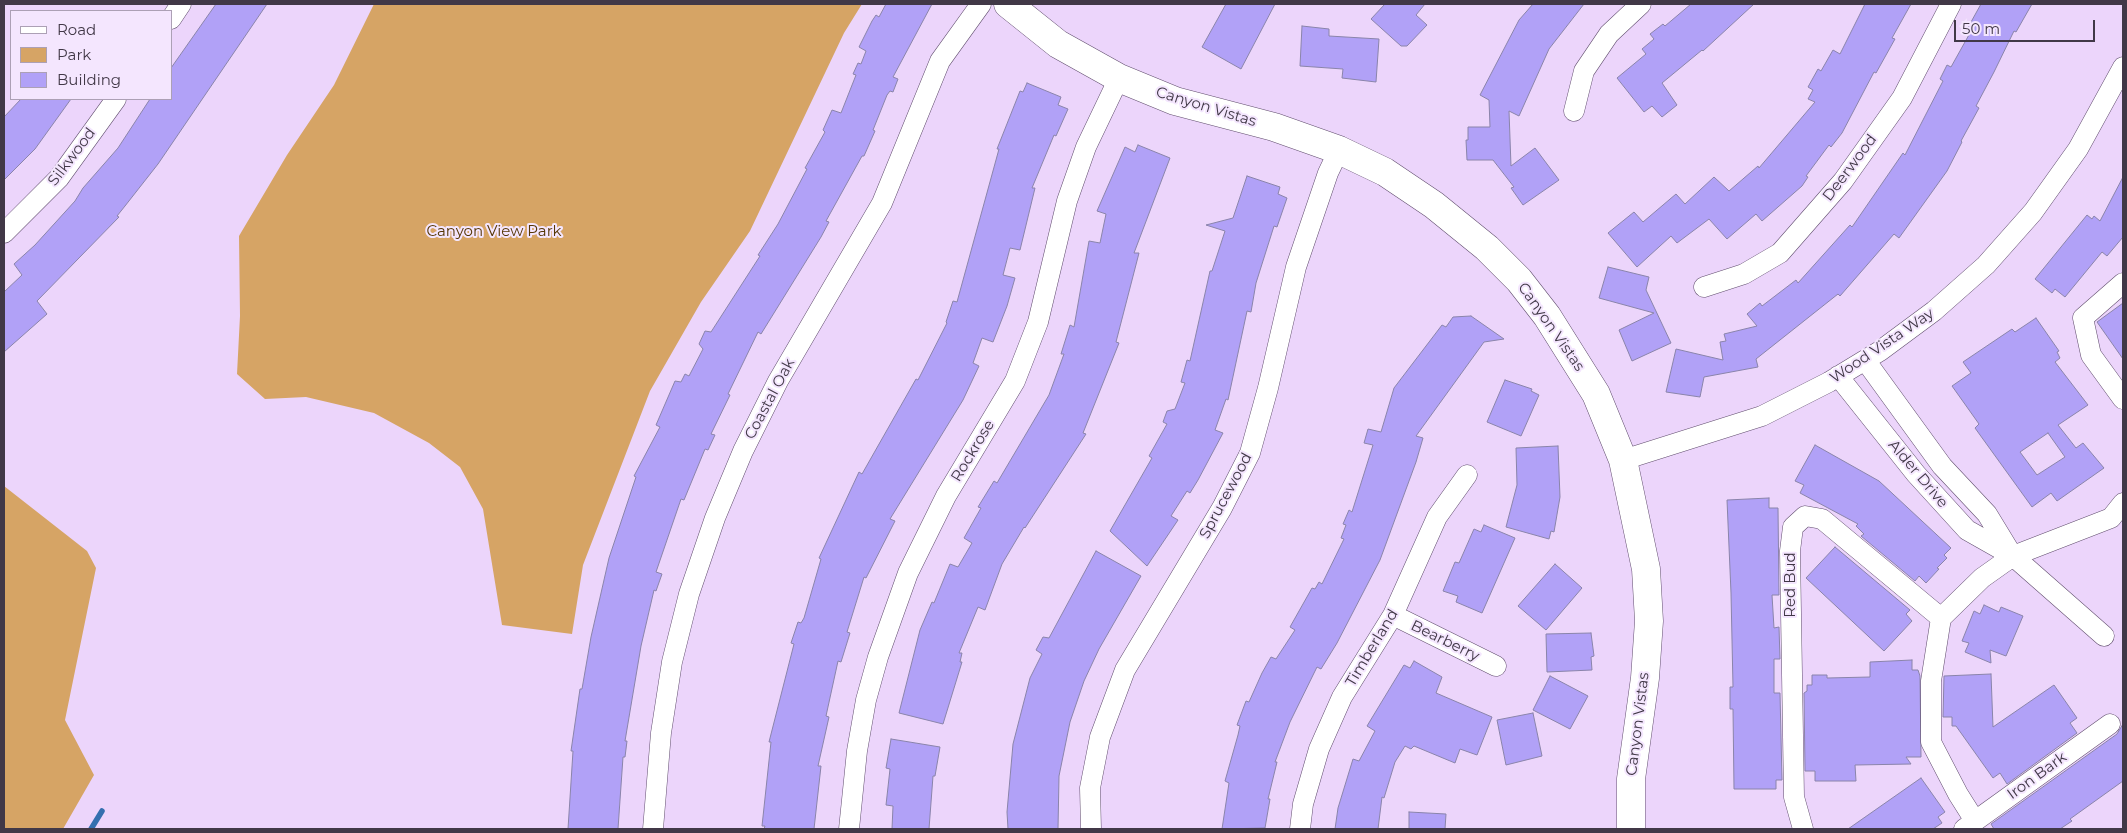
<!DOCTYPE html>
<style>
body{margin:0}
#map{position:relative;width:2127px;height:833px;overflow:hidden;background:#ecd5fb;font-family:Montserrat,sans-serif}
canvas{display:block}
.frame{position:absolute;inset:0;border:5px solid #413847;pointer-events:none}
.legend{position:absolute;left:10px;top:10px;width:162px;height:90px;box-sizing:border-box;background:#f4e6fe;border:1px solid #aca0b5;margin:0;padding:6px 9px;list-style:none;font-size:15px;color:#413847}
.legend li{display:flex;align-items:center;gap:10px;height:25px}
.legend b{width:25px;border:1px solid #aca0b5}
.scale{position:absolute;left:1954px;top:20px;width:141px;height:22px;box-sizing:border-box;border:2px solid #413847;border-top:0;padding-left:6px;font-size:15px;line-height:18px;white-space:nowrap;color:#413847;-webkit-text-stroke:4px #f4e6fe;paint-order:stroke}
</style>
<div id="map">
<canvas width="2127" height="833"></canvas>
<div class="frame"></div>
<ul class="legend">
<li><b style="height:6px;background:#fff"></b>Road</li>
<li><b style="height:14px;background:#d6a465"></b>Park</li>
<li><b style="height:14px;background:#b1a1f7"></b>Building</li>
</ul>
<div class="scale">50 m</div>
</div>
<script>
const context = document.querySelector('canvas').getContext('2d');
context.lineJoin = 'round';
function paint(path, color) {
  context.fillStyle = color;
  context.fill(path, 'evenodd');
}
function toPath(rows) {
  const path = new Path2D();
  for (const r of rows) {
    path.moveTo(r[0], r[1]);
    for (let i = 2; i < r.length; i += 2) path.lineTo(r[i], r[i + 1]);
  }
  return path;
}
function stroke(path, color, width, dash) {
  context.strokeStyle = color;
  context.lineWidth = width;
  context.lineCap = dash ? 'butt' : 'round';
  context.setLineDash(dash || []);
  context.stroke(path);
}
function write(font, color, halo, rows, align = 'center') {
  context.font = font + ' Montserrat,sans-serif';
  context.lineWidth = 4;
  context.setLineDash([]);
  context.textBaseline = 'middle';
  context.strokeStyle = halo;
  context.fillStyle = color;
  for (const [text, x, y, turn = 0] of rows) {
    context.save();
    context.translate(x, y);
    context.rotate((+turn || 0) * Math.PI / 180);
    context.textAlign = isNaN(turn) ? turn : align;
    if (halo) context.strokeText(text, 0, 0);
    context.fillText(text, 0, 0);
    context.restore();
  }
}
const green = toPath([
 [374,4,862,4,844,33,750,231,701,302,650,391,583,565,572,634,502,625,483,509,460,467,429,443,374,413,306,397,265,399,237,374,240,316,239,236,287,155,334,85],
 [4,486,87,551,96,568,65,720,94,775,63,829,4,829]
]);
const stream = toPath([
 [91,829,102,811]
]);
const building = toPath([
 [216,4,267,4,158,164,125,206,117,216,119,217,37,301,47,314,4,352,4,292,22,275,14,264,35,245,75,201,83,188,118,148,150,99,171,99,171,68,216,4],
 [886,4,932,4,893,77,898,79,893,92,890,91,887,95,873,130,875,131,864,156,862,156,826,221,829,222,821,237,761,334,758,332,728,394,730,395,711,434,715,435,708,450,705,449,684,500,681,499,656,572,662,574,656,591,654,590,641,646,625,741,627,741,625,757,623,757,618,829,568,829,573,751,571,751,580,689,582,689,591,637,609,558,636,477,634,476,660,427,656,425,675,381,681,382,685,374,689,376,703,349,699,344,705,331,711,332,760,256,758,255,778,224,807,169,805,168,825,132,823,130,832,110,841,113,856,75,853,74,858,63,861,64,866,51,859,47,872,21,876,15,879,17,886,4],
 [1226,4,1275,4,1241,69,1202,47,1226,4],
 [1385,4,1425,4,1416,15,1427,25,1407,46,1401,46,1371,19,1385,4],
 [1533,4,1584,4,1549,49,1519,116,1509,111,1511,166,1535,148,1559,180,1523,205,1511,188,1514,187,1493,160,1467,160,1466,140,1468,140,1468,127,1490,127,1489,100,1480,95,1519,20,1533,4],
 [1691,4,1754,4,1703,51,1702,50,1662,83,1677,105,1662,117,1652,106,1644,112,1617,78,1646,54,1642,49,1654,39,1650,34,1663,24,1665,26,1691,4],
 [1865,4,1911,4,1892,38,1895,39,1876,73,1874,72,1842,133,1831,147,1829,145,1806,176,1808,177,1802,186,1762,221,1756,214,1727,239,1709,219,1677,243,1671,236,1637,267,1608,233,1634,212,1643,222,1676,194,1685,204,1714,177,1729,191,1758,166,1759,168,1815,102,1808,99,1813,90,1808,87,1818,69,1821,71,1833,50,1840,54,1865,4],
 [1981,4,2032,4,2016,32,2014,31,1994,72,1976,106,1979,108,1961,141,1962,142,1947,171,1899,238,1894,234,1840,296,1838,294,1756,359,1758,367,1704,377,1700,397,1666,392,1676,349,1723,360,1720,342,1726,341,1724,334,1757,326,1747,314,1760,303,1762,306,1796,280,1798,283,1850,225,1852,227,1903,153,1905,155,1943,81,1940,79,1947,65,1951,67,1970,33,1966,31,1981,4],
 [1302,26,1329,29,1329,36,1379,39,1376,82,1342,78,1343,69,1300,66,1302,26],
 [1027,83,1061,97,1058,105,1068,109,1056,136,1054,135,1032,188,1035,188,1020,250,1010,248,1003,275,1015,278,1007,306,993,342,982,338,973,363,979,366,963,400,890,519,895,521,866,578,864,577,847,632,850,633,841,662,838,661,826,716,829,717,818,766,821,766,814,829,764,829,765,826,762,826,771,742,769,742,794,644,791,643,798,622,801,623,804,618,821,559,819,558,859,472,862,474,916,379,918,380,947,323,946,322,953,301,957,302,999,149,997,149,1020,91,1023,92,1027,83],
 [21,99,71,99,35,149,4,180,4,117,21,99],
 [1138,145,1170,158,1134,253,1139,253,1116,342,1119,343,1083,433,1086,434,1025,528,1024,527,1002,564,985,610,978,607,959,653,962,653,960,662,962,662,943,724,899,713,920,630,932,602,934,603,950,564,958,567,972,543,964,538,981,508,978,507,994,481,997,483,1049,395,1064,354,1061,354,1070,325,1074,327,1089,241,1100,243,1106,214,1097,211,1125,147,1135,152,1138,145],
 [1247,176,1280,187,1278,194,1287,198,1277,227,1274,226,1256,283,1251,312,1247,311,1228,400,1226,399,1215,430,1223,433,1198,480,1190,493,1187,491,1171,516,1178,520,1147,566,1110,531,1152,458,1149,456,1167,424,1163,422,1167,411,1175,409,1185,383,1181,382,1187,360,1190,361,1210,271,1212,271,1225,231,1206,225,1233,218,1247,176],
 [2123,177,2123,237,2107,256,2102,252,2065,297,2055,289,2052,293,2035,279,2087,215,2092,219,2094,216,2100,221,2123,177],
 [1608,267,1649,277,1646,290,1671,343,1632,361,1619,330,1654,313,1599,298,1608,267],
 [2123,303,2123,359,2097,322,2123,303],
 [1471,316,1504,339,1484,342,1416,436,1423,438,1416,462,1380,560,1337,643,1321,669,1317,667,1290,722,1275,762,1277,762,1268,799,1270,799,1265,828,1222,829,1229,783,1225,781,1238,735,1240,726,1237,725,1246,701,1249,702,1262,673,1271,657,1276,659,1295,630,1290,627,1312,588,1315,589,1319,582,1322,584,1344,539,1341,538,1346,525,1343,524,1349,510,1352,512,1373,445,1364,443,1368,429,1381,432,1394,388,1442,325,1446,327,1453,317,1471,316],
 [2036,318,2059,351,2057,352,2060,358,2055,362,2088,405,2058,425,2076,448,2083,443,2104,468,2057,501,2051,493,2032,507,1975,428,1979,424,1952,386,1971,373,1963,362,2012,329,2015,332,2036,318],
 [2048,433,2065,457,2037,475,2020,452,2048,433],
 [1505,380,1532,389,1531,391,1539,395,1521,436,1487,422,1505,380],
 [1815,445,1879,481,1951,548,1944,555,1947,558,1937,568,1939,569,1926,583,1919,576,1915,581,1861,536,1864,534,1856,526,1858,524,1800,493,1804,485,1795,481,1815,445],
 [1558,446,1560,497,1554,532,1551,531,1549,539,1506,527,1517,485,1516,448,1558,446],
 [1769,498,1769,508,1778,508,1779,595,1772,595,1774,628,1779,627,1780,659,1774,659,1774,693,1780,693,1782,780,1776,780,1776,789,1734,789,1733,709,1730,709,1730,687,1733,687,1731,593,1727,500,1769,498],
 [1484,525,1515,538,1482,613,1456,602,1458,596,1443,591,1455,562,1459,563,1474,529,1481,532,1484,525],
 [1835,547,1910,610,1906,614,1912,621,1884,651,1806,578,1835,547],
 [1096,551,1141,576,1099,649,1084,681,1070,722,1059,776,1058,829,1008,829,1007,812,1013,744,1030,678,1042,654,1036,650,1043,637,1049,638,1096,551],
 [1555,564,1582,588,1546,630,1518,606,1555,564],
 [1984,605,1999,612,2001,607,2023,616,2006,656,1990,650,1991,663,1965,652,1969,643,1962,641,1974,611,1980,614,1984,605],
 [1591,633,1594,656,1591,657,1592,670,1547,672,1546,634,1591,633],
 [1912,660,1912,670,1918,670,1920,676,1921,757,1906,757,1911,764,1855,765,1856,781,1815,781,1815,771,1805,771,1804,693,1807,691,1807,685,1812,685,1812,675,1827,675,1827,678,1870,677,1870,662,1912,660],
 [1414,661,1442,677,1436,693,1492,717,1477,755,1460,749,1455,763,1414,746,1411,749,1405,746,1395,762,1384,798,1382,797,1378,829,1335,829,1338,808,1353,759,1359,761,1375,731,1367,726,1404,665,1410,668,1414,661],
 [1991,674,1993,727,2054,685,2077,718,2070,723,2077,733,2007,784,2000,773,1993,778,1956,726,1952,726,1952,717,1943,717,1944,676,1991,674],
 [1550,676,1588,696,1570,729,1533,710,1550,676],
 [1533,713,1542,756,1506,765,1497,720,1533,713],
 [2123,724,2123,781,2070,819,2072,821,2060,829,1994,829,1991,824,2117,734,2123,724],
 [891,739,940,747,935,776,933,776,929,829,892,829,893,806,886,805,890,769,886,768,891,739],
 [1921,778,1945,812,1938,817,1942,823,1933,829,1848,829,1921,778],
 [1409,812,1446,814,1445,829,1409,829,1409,812]
]);
const street = toPath([
 [171,19,181,4],
 [1574,111,1584,71,1609,34,1641,4],
 [4,233,59,178,116,99],
 [2123,283,2083,318,2091,355,2123,399],
 [1704,287,1744,274,1780,253,1843,181,1902,98,1951,4],
 [1865,360,1942,466,1987,514,2012,555],
 [1838,376,1916,474,1967,530,2013,556,2104,636],
 [1623,460,1762,416,1829,382,1880,351,1934,311,1986,265,2033,212,2078,149,2123,67],
 [1393,615,1496,666],
 [1975,821,1958,794,1931,742,1931,681,1941,618,1982,578,2013,556,2111,518,2123,503],
 [653,829,661,733,672,662,689,594,715,518,743,451,778,381,882,203,940,61,981,4],
 [849,829,857,751,866,700,878,657,908,573,946,496,1015,381,1038,322,1067,201,1086,147,1119,78],
 [1091,829,1090,788,1100,737,1125,670,1222,508,1250,453,1268,388,1296,267,1328,173,1339,150],
 [1300,829,1303,804,1319,749,1342,697,1393,615,1437,517,1467,475],
 [1803,829,1794,797,1790,551,1793,527,1805,516,1822,519,1941,618],
 [1964,829,2110,724]
]);
const secondary = toPath([
 [1008,4,1058,44,1119,78,1175,101,1274,127,1339,150,1385,172,1434,205,1487,248,1519,280,1547,316,1596,394,1623,460,1646,569,1649,621,1645,678,1631,779,1631,829]
]);
const streetNames = [
 ["Canyon Vistas",1206,107,17],
 ["Silkwood",72,157,-53],
 ["Deerwood",1850,168,-53],
 ["Canyon Vistas",1551,327,55],
 ["Wood Vista Way",1882,346,-34],
 ["Coastal Oak",770,399,-62],
 ["Rockrose",973,451,-59],
 ["Alder Drive",1918,474,50],
 ["Sprucewood",1226,496,-62],
 ["Red Bud",1791,585,-90],
 ["Bearberry",1445,641,26],
 ["Timberland",1372,648,-59],
 ["Canyon Vistas",1638,724,-83],
 ["Iron Bark",2037,776,-36]
];
const parkNames = [
 ["Canyon View Park",494,232]
];
paint(green, '#d6a465');
stroke(stream, '#346faf', 5.5);
paint(building, '#b1a1f7');
stroke(building, '#8a84aa', 1);
stroke(street, '#614e6e', 21);
stroke(secondary, '#614e6e', 29);
stroke(street, '#fff', 20);
stroke(secondary, '#fff', 28);
write('15px', '#413847', '#f4e6fe', streetNames);
write('15px', '#553605', '#f4e6fe', parkNames);
</script>
